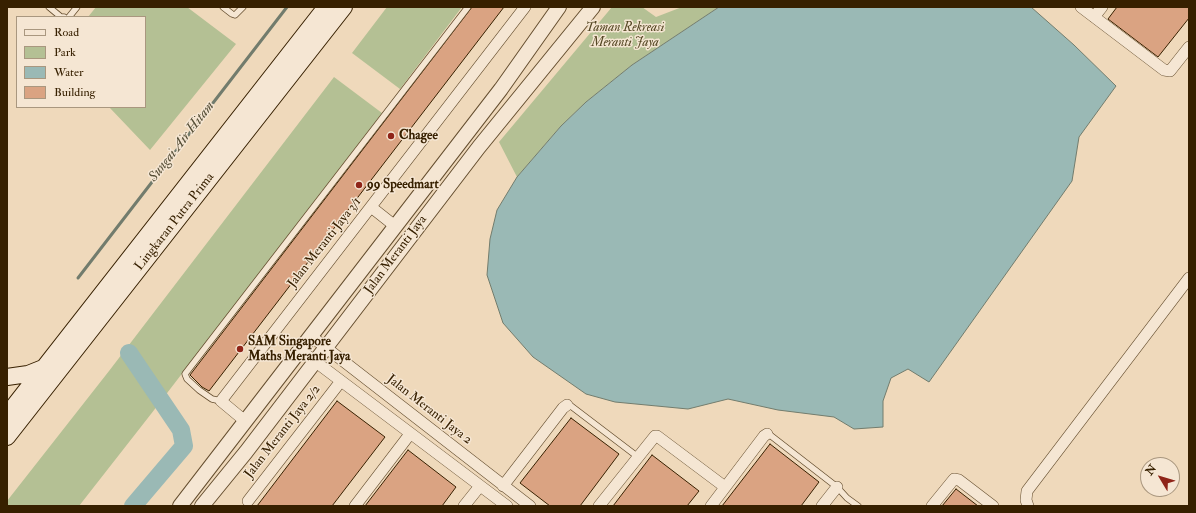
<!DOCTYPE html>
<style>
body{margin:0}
#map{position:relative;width:1196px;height:513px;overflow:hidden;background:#efd9bb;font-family:"IM FELL Double Pica",serif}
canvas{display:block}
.frame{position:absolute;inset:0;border:8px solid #372000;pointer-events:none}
.legend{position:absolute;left:16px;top:16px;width:130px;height:92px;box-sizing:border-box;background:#f5e6d3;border:1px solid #a9977f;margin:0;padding:5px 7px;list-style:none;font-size:12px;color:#372000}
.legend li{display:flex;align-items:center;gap:8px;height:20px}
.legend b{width:20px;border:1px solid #a9977f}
.north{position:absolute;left:1140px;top:457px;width:40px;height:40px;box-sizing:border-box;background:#f5e6d3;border:1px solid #a9977f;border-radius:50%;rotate:308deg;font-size:11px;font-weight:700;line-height:16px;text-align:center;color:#372000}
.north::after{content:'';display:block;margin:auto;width:14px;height:18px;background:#8f2418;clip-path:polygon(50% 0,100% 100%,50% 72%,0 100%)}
</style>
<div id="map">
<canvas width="1196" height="513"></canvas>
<div class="frame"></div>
<ul class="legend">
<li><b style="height:5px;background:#f5e6d3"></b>Road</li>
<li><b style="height:11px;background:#b4c094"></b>Park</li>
<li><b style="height:11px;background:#9ab9b5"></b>Water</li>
<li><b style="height:11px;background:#daa382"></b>Building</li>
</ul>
<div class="north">N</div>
</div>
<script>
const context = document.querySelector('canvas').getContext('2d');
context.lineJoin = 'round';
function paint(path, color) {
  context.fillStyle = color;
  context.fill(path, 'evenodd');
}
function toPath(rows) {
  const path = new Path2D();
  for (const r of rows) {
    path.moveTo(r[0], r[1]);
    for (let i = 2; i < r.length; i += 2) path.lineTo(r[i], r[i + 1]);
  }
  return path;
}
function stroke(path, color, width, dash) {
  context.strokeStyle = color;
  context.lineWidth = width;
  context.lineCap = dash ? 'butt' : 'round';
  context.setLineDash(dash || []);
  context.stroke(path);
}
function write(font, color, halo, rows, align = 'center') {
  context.font = font + ' "IM FELL Double Pica",serif';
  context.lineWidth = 3;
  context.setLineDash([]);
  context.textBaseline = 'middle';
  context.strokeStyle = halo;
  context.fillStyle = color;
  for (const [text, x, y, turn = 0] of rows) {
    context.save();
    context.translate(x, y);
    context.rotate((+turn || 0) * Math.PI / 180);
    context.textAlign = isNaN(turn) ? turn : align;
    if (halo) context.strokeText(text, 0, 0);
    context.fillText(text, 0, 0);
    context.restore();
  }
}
const green = toPath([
 [96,7,187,7,236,44,150,150,109,107,145,107,145,17,88,17],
 [387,7,462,7,400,89,352,53],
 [612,7,642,7,656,17,682,7,719,7,632,65,586,102,561,126,517,177,499,142],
 [334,77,382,113,151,414,79,506,7,506,7,501,109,371]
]);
const water = toPath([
 [719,7,1031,7,1074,45,1116,86,1079,137,1072,181,929,382,908,369,891,378,883,401,883,427,854,429,834,417,778,410,728,399,688,409,615,402,586,394,533,357,503,323,487,275,490,239,497,210,517,177,561,126,586,102,632,65,719,7]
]);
const stream = toPath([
 [78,278,287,7]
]);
const river = toPath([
 [129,353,181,430,184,446,133,506]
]);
const building = toPath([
 [472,7,504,7,209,391,202,387,190,375,472,7],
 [1117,7,1189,7,1189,18,1158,57,1108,19,1117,7],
 [337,401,385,437,332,506,257,506,337,401],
 [571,418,619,454,580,506,550,506,520,483,571,418],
 [770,444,819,482,801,506,722,506,770,444],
 [408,450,456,487,442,506,365,506,408,450],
 [652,455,699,491,687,506,613,506,652,455],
 [956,489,978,506,942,506,956,489]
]);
const service = toPath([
 [49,7,61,17,64,17],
 [223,7,232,14,235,15,243,7],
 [69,17,77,7],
 [221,401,212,399,199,390,187,379,185,374,468,7],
 [567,405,571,406,638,457],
 [767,434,770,435,837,487,847,498,858,506]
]);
const minor = toPath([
 [1081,7,1164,70,1170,71,1189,47],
 [1094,17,1102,7],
 [371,207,395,226],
 [311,336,530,506],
 [300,350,507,506],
 [245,421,221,401,525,7],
 [503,486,563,408,567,405],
 [248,501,341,381],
 [355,506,410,434],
 [464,506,480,486],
 [599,506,655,436,657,436,725,487],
 [711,506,764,436,767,434],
 [822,506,837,487],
 [932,506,954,479,959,480,993,506],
 [1028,506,1026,500,1027,491,1189,278]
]);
const tertiary = toPath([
 [180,506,501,89,559,7],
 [202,506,246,452,479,147,593,7]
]);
const secondary = toPath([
 [7,377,28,374,43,368],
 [7,415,326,7],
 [7,437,344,7]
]);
const markers = [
 [391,136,4,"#8f2418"],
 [359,185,4,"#8f2418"],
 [240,349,4,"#8f2418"]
];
const parkNames = [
 ["Taman Rekreasi",625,28],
 ["Meranti Jaya",625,43]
];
const poiNames = [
 ["Chagee",399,136],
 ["99 Speedmart",367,185],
 ["SAM Singapore",248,342],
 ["Maths Meranti Jaya",248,357]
];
const streetNames = [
 ["Lingkaran Putra Prima",175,222,-52],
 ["Jalan Meranti Jaya 3/1",325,243,-52],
 ["Jalan Meranti Jaya",396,255,-53],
 ["Jalan Meranti Jaya 2",429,410,38],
 ["Jalan Meranti Jaya 2/2",283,432,-52]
];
const waterNames = [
 ["Sungai Air Hitam",182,142,-52]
];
paint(green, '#b4c094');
paint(water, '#9ab9b5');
stroke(water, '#727c6d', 1);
stroke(stream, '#727c6d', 3);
stroke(river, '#9ab9b5', 18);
paint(building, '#daa382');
stroke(building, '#372000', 1);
stroke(service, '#654e2f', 7);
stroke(minor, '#654e2f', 12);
stroke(tertiary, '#654e2f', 16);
stroke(secondary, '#372000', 18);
stroke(service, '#f5e6d3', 5.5);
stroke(minor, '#f5e6d3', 11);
stroke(tertiary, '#f5e6d3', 14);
stroke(secondary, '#f5e6d3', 16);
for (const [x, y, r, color] of markers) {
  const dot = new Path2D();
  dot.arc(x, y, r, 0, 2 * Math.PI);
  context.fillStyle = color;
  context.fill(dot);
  stroke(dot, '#f5e6d3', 1.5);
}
write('italic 13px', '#564825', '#f5e6d3', parkNames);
write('bold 13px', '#372000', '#f5e6d3', poiNames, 'left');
write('13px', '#372000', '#f5e6d3', streetNames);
write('italic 14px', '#554e36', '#f5e6d3', waterNames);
</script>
